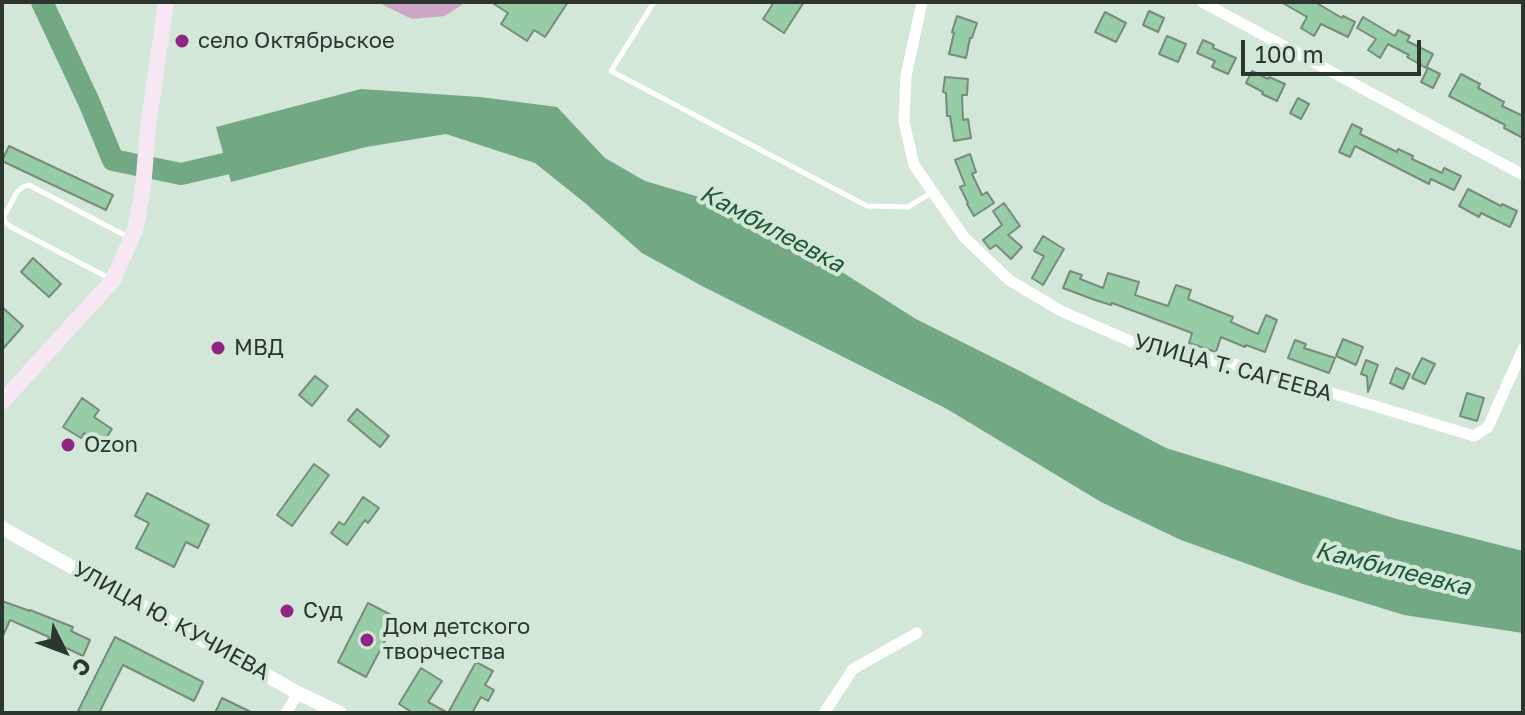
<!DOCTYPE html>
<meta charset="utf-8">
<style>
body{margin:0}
#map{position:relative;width:1525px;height:715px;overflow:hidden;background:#d2e7d7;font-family:"Golos Text",sans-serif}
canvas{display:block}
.frame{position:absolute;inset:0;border:4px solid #2d352f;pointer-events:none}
.north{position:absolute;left:24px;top:611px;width:80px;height:80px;-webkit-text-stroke:6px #d2e7d7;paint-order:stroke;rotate:132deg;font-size:22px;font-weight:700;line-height:32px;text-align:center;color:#2d352f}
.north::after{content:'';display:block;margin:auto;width:28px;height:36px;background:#2d352f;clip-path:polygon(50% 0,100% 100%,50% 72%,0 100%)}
.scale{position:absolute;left:1241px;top:40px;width:180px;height:36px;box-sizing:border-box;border:4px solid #2d352f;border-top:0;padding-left:10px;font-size:24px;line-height:28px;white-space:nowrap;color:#2d352f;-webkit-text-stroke:6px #d2e7d7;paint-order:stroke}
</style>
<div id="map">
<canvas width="1525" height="715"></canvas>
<div class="frame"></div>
<div class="north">С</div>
<div class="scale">100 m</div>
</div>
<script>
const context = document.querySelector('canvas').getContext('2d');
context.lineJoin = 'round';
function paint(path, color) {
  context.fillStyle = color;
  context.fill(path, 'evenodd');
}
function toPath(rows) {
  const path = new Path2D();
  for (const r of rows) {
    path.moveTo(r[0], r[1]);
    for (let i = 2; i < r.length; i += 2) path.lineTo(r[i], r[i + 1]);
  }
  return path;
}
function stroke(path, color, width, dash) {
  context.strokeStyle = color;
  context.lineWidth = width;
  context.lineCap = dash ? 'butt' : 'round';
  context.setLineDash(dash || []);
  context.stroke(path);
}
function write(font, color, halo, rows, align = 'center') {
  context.font = font + ' "Golos Text",sans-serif';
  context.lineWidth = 8;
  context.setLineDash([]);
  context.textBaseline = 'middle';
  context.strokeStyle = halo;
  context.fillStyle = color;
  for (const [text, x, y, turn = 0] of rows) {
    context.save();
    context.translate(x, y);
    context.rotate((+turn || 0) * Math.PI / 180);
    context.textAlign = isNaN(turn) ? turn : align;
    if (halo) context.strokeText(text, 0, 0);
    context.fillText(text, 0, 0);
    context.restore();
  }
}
const green = toPath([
 [377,2,466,2,445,16,412,19]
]);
const water = toPath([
 [361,89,480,97,557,107,605,158,645,181,730,206,815,255,916,319,1022,372,1166,448,1397,519,1523,551,1523,633,1404,615,1303,584,1181,540,1101,502,947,409,702,286,642,253,585,203,535,163,446,134,366,147,231,182,216,127]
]);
const river = toPath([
 [42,2,89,102,113,160,181,174,255,157]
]);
const building = toPath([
 [491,2,568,2,545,37,534,30,527,41,501,24,508,13,491,2],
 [774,2,804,2,784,33,763,19,774,2],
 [1281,2,1315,2,1342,18,1343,16,1355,22,1348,37,1321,24,1314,36,1301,28,1307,17,1281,2],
 [1149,11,1164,18,1158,32,1143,25,1149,11],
 [1105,12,1126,23,1116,42,1095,32,1105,12],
 [957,16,977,23,972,38,970,38,966,58,949,54,954,33,952,32,957,16],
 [1363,17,1395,36,1398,30,1410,36,1407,41,1433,54,1426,68,1407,57,1409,55,1388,44,1380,58,1368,50,1376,39,1357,28,1363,17],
 [1167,36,1186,44,1178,62,1159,54,1167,36],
 [1203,40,1214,45,1213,48,1236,58,1228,74,1212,67,1215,61,1197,53,1203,40],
 [1428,68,1440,74,1433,88,1421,82,1428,68],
 [1252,71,1268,79,1269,77,1285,84,1277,101,1262,94,1263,92,1246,83,1252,71],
 [1461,74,1480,84,1478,88,1504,102,1502,106,1523,116,1523,138,1504,128,1505,125,1449,96,1461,74],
 [945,77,968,79,967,95,962,95,963,120,968,119,971,138,954,141,950,116,947,116,946,93,943,92,945,77],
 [1298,98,1309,104,1301,119,1290,113,1298,98],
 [1352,124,1362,129,1360,134,1397,152,1398,149,1413,156,1412,159,1442,173,1444,168,1461,176,1454,190,1431,179,1429,184,1355,146,1350,157,1339,152,1352,124],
 [9,146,113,195,106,210,2,161,9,146],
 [970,154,976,172,972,174,982,195,987,192,994,203,974,216,967,204,968,203,960,187,965,185,955,160,970,154],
 [1468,189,1501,206,1502,204,1517,211,1510,227,1481,213,1479,217,1459,206,1468,189],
 [1004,203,1020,226,1008,235,1022,247,1011,259,996,245,990,249,983,240,1002,225,993,211,1004,203],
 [1043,236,1064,249,1043,285,1032,278,1044,256,1034,251,1043,236],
 [33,258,61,284,49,297,21,272,33,258],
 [1070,271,1082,275,1080,279,1103,288,1108,273,1139,282,1135,295,1168,306,1176,285,1191,290,1188,299,1233,317,1231,322,1258,334,1266,315,1277,320,1265,352,1246,345,1245,347,1221,337,1216,352,1189,343,1192,333,1139,313,1112,303,1111,305,1095,300,1063,288,1070,271],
 [2,307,23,326,2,350,2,307],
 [1343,339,1363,347,1356,365,1336,356,1343,339],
 [1295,340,1306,344,1304,348,1335,358,1329,373,1288,358,1295,340],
 [1422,358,1435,364,1425,384,1412,378,1422,358],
 [1366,360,1378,365,1368,392,1367,376,1361,374,1366,360],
 [1396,368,1410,374,1403,389,1390,383,1396,368],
 [315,376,328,386,312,406,299,395,315,376],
 [1467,393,1484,398,1477,421,1460,416,1467,393],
 [82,398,99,410,94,417,112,429,102,444,84,433,81,438,63,427,82,398],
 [357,409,389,436,380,447,348,420,357,409],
 [314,464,329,475,292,526,277,515,314,464],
 [147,493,209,525,198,548,186,542,174,567,136,548,149,523,135,516,147,493],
 [363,497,379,508,368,523,365,520,347,545,331,533,339,522,344,525,363,497],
 [2,601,30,611,30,610,73,627,71,631,90,640,83,656,48,639,49,637,10,620,2,638,2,601],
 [368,603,397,618,366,677,338,662,368,603],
 [115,637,203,682,194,701,123,665,99,713,77,713,115,637],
 [476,662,493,671,485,685,494,690,488,701,481,697,472,713,413,713,399,704,421,668,442,681,428,702,448,713,476,662],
 [222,698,253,713,215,713,222,698]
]);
const service = toPath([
 [654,2,611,71,867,206,908,207,931,193],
 [111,279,11,227,5,222,4,216,17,192,23,187,29,185,130,238]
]);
const minor = toPath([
 [922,2,906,76,904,122,914,165,964,237,1009,280,1061,311,1144,347,1243,366,1474,436,1488,427,1523,349],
 [1202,2,1523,175],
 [286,713,298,693],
 [824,713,853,669,917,633]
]);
const tertiary = toPath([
 [2,528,298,693,340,713]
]);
const secondary = toPath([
 [2,402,113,280,135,230,143,189,148,127,166,2]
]);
const markers = [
 [182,41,8,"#922484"],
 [218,348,8,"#922484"],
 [68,445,8,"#922484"],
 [287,611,8,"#922484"],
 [367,640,8,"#922484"]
];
const poiNames = [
 ["село Октябрьское",198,41],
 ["МВД",234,348],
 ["Ozon",84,445],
 ["Суд",303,611],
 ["Дом детского",383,627],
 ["творчества",383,652]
];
const streetNames = [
 ["УЛИЦА Т. САГЕЕВА",1233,368,15],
 ["УЛИЦА Ю. КУЧИЕВА",171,621,29]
];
const waterNames = [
 ["Камбилеевка",772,229,28],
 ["Камбилеевка",1393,569,14]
];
paint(green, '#cea6c5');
paint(water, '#73a884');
stroke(river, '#73a884', 22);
paint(building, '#96cda7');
stroke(building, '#788b7d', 2);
stroke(service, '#fff', 5);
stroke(minor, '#fff', 11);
stroke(tertiary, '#fff', 14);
stroke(secondary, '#f7e6f3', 16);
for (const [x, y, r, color] of markers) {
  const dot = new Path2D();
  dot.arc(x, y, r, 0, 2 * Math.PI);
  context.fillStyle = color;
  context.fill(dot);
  stroke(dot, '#d2e7d7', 3);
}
write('22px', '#2d352f', '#d2e7d7', poiNames, 'left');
write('22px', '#2d352f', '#d2e7d7', streetNames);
write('italic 24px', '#1d5936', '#d2e7d7', waterNames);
</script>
